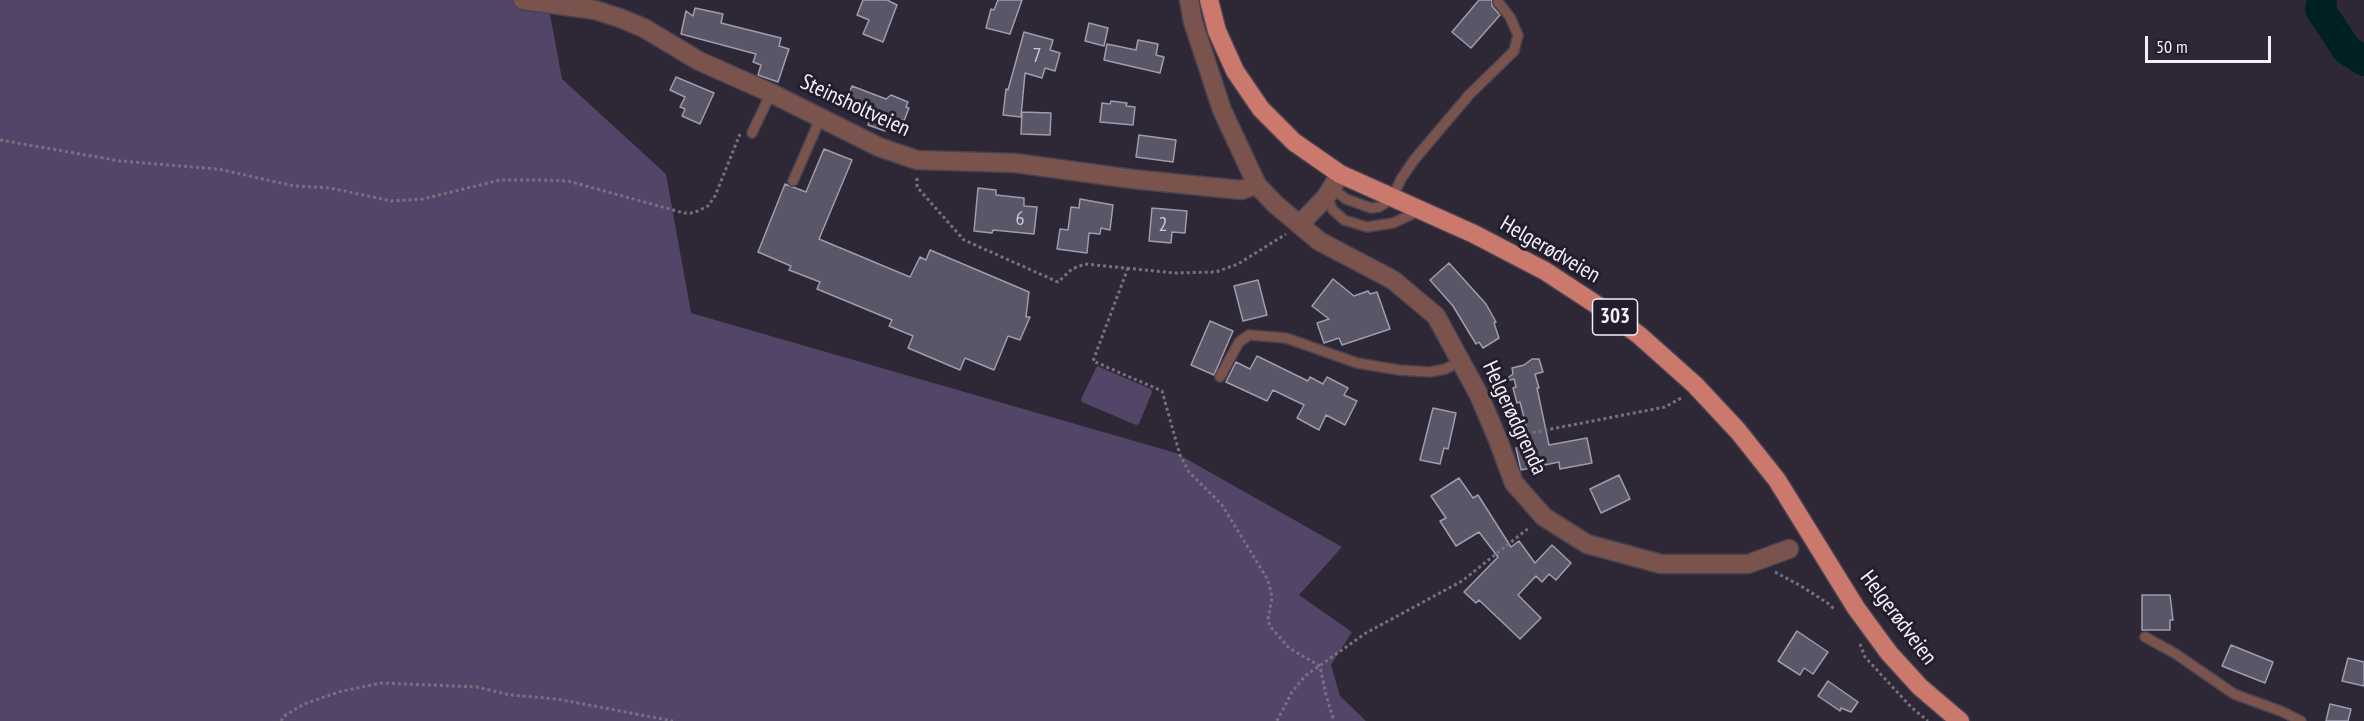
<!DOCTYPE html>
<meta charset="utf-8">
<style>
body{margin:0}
#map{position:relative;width:2364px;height:721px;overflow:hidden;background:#2d2736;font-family:"PT Sans Narrow",sans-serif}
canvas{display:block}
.scale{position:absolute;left:2145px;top:36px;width:126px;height:27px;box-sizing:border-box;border:3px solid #f4f0fa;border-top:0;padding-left:8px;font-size:18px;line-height:21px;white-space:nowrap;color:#f4f0fa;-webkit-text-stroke:4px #231d2c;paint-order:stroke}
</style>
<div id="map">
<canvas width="2364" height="721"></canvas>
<div class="scale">50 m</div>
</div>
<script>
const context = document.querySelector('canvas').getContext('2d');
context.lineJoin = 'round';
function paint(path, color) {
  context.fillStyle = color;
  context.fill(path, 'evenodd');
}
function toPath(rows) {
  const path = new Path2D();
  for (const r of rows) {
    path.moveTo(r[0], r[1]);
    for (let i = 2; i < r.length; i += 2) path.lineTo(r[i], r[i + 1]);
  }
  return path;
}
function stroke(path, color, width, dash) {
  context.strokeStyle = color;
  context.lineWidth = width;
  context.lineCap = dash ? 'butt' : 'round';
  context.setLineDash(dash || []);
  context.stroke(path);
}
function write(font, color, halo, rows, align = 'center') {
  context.font = font + ' "PT Sans Narrow",sans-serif';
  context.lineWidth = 6;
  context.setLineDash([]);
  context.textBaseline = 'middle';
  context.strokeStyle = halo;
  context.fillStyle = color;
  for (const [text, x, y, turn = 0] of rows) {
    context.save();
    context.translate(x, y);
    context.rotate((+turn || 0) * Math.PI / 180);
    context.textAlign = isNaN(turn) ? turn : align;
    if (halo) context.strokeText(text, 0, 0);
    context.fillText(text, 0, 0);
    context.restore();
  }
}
const green = toPath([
 [0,0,517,0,549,9,562,79,666,174,691,313,1176,453,1342,547,1299,595,1352,632,1331,665,1340,696,1366,721,0,721],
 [1097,366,1151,389,1152,392,1139,424,1136,425,1082,402,1081,399]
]);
const river = toPath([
 [2322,0,2320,9,2347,50,2364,61]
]);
const building = toPath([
 [863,0,887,0,897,5,883,42,863,34,869,20,857,15,863,0],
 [998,0,1022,0,1010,34,986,28,991,9,994,10,998,0],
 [1479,0,1492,0,1492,6,1500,15,1471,48,1452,32,1479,0],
 [695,8,723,14,721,23,781,38,779,46,789,49,778,82,758,75,761,65,753,62,756,54,681,34,686,11,693,16,695,8],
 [1089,23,1108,28,1104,46,1085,41,1089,23],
 [1024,32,1053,40,1050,50,1060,53,1055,71,1045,68,1042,78,1025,73,1021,117,1003,115,1006,89,1008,90,1024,32],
 [1138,40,1158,44,1156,55,1164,57,1160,73,1104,60,1107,44,1136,50,1138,40],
 [676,77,714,93,700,124,682,116,685,109,680,107,685,97,670,90,676,77],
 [852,86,886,99,891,95,908,102,906,107,909,108,904,121,899,119,895,129,888,126,885,131,868,125,873,112,846,101,852,86],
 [1111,101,1127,103,1126,106,1135,107,1133,125,1100,122,1102,103,1110,104,1111,101],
 [1022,112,1051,113,1050,135,1021,134,1022,112],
 [1139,135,1176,140,1173,162,1136,157,1139,135],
 [824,149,852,160,819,239,910,277,920,257,926,260,930,250,1029,292,1026,317,1030,317,1020,340,1008,336,994,370,965,358,960,370,908,348,913,336,889,326,892,320,817,289,820,282,789,270,791,266,758,252,785,184,806,192,824,149],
 [978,188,996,190,996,195,1024,198,1024,206,1037,207,1034,234,993,230,992,233,974,231,978,188],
 [1080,199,1113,205,1110,230,1101,228,1100,234,1089,233,1087,253,1057,249,1060,229,1068,230,1071,207,1079,208,1080,199],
 [1152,208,1187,211,1185,233,1172,232,1171,243,1149,241,1152,208],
 [1449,263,1486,304,1496,322,1494,323,1499,338,1483,348,1479,342,1476,344,1453,306,1430,280,1449,263],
 [1333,279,1354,296,1368,291,1370,294,1377,292,1390,329,1342,345,1339,338,1324,343,1317,323,1329,319,1312,306,1333,279],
 [1258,280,1267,315,1243,321,1234,286,1258,280],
 [1210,321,1233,331,1214,375,1191,365,1210,321],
 [1257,356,1308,381,1310,377,1323,384,1327,377,1348,388,1344,395,1357,401,1345,425,1326,415,1319,430,1297,418,1304,405,1273,390,1267,401,1226,382,1236,362,1250,369,1257,356],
 [1532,359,1539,359,1543,372,1535,374,1539,388,1537,388,1549,445,1587,438,1592,463,1560,469,1559,462,1521,470,1516,448,1531,445,1520,402,1517,403,1513,388,1516,387,1514,379,1502,382,1513,374,1512,368,1524,365,1532,359],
 [1433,408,1456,413,1448,449,1444,448,1440,464,1420,460,1433,408],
 [1619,475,1630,499,1601,513,1590,489,1619,475],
 [1459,478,1473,498,1478,495,1511,547,1519,541,1535,563,1552,545,1571,563,1556,580,1549,574,1542,582,1536,576,1518,595,1541,618,1520,639,1479,600,1476,603,1464,592,1498,557,1479,532,1456,546,1440,521,1446,518,1431,496,1459,478],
 [2142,595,2170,595,2173,620,2170,620,2170,630,2142,630,2142,595],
 [1797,631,1828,652,1813,674,1804,668,1800,675,1778,661,1797,631],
 [2231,645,2273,662,2265,683,2222,666,2231,645],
 [2348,658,2364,662,2364,686,2342,681,2348,658],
 [1828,681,1858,702,1851,712,1841,708,1840,711,1818,696,1828,681],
 [2330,704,2351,709,2348,721,2326,721,2330,704]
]);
const path = toPath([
 [0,140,120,161,218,169,294,186,330,188,391,201,423,199,500,180,544,180,568,181,684,213,693,213,708,206,715,196,740,134],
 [917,178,917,187,964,240,1058,282,1072,269,1085,264,1175,273,1216,272,1238,264,1286,234],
 [1128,268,1093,361,1162,391,1180,455,1189,472,1222,505,1268,580,1272,597,1268,620,1270,626,1289,648,1320,666,1326,695,1334,721],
 [1515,436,1665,407,1683,397],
 [1775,572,1801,586,1829,604,1835,610],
 [1860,644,1865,657,1911,707,1928,721],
 [281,721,284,716,304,704,342,691,382,683,477,687,510,695,557,699,673,721],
 [1277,721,1292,692,1305,676,1366,633,1462,581,1530,527]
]);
const lane = toPath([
 [752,133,771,93],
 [793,181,821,117],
 [1332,188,1346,199,1371,208,1379,207,1392,199,1401,179,1414,160,1469,95,1514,51,1518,35,1510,17,1498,2],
 [1326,197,1333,210,1344,220,1367,227,1393,223,1419,211],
 [1220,377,1239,342,1249,335,1286,338,1357,363,1399,370,1430,372,1445,369,1462,361],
 [2145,637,2176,654,2234,694,2283,712,2301,721]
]);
const street = toPath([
 [523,0,595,10,620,18,644,28,699,61,771,93,879,147,917,160,1015,163,1132,179,1241,190,1257,185],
 [1189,0,1193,22,1222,110,1257,185,1275,204,1319,241,1393,280,1436,316,1479,395,1498,440,1514,483,1544,517,1587,544,1661,564,1748,564,1789,549],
 [1300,224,1326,197,1340,174]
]);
const primary = toPath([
 [1209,0,1217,31,1235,71,1261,109,1294,142,1340,174,1474,234,1545,271,1606,311,1639,335,1695,385,1738,431,1777,480,1856,608,1889,653,1920,687,1960,721]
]);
const numberNames = [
 ["7",1037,56],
 ["6",1020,219],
 ["2",1163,225]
];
const shields = [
 [1615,317,45]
];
const shieldNames = [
 ["303",1615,317]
];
const streetNames = [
 ["Steinsholtveien",855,106,25],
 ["Helgerødveien",1550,250,30],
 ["Helgerødgrenda",1514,418,65],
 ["Helgerødveien",1898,618,53]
];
paint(green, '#524567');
stroke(river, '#002122', 30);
paint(building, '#595668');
stroke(building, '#9f9caf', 1.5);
stroke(lane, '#494351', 12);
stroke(street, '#494351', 21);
stroke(primary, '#494351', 21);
stroke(path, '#76717e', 3, [3, 3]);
stroke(lane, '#7b534d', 9);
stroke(street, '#7b534d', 18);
stroke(primary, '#cb796d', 18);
write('20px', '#cdcad6', null, numberNames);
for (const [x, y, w] of shields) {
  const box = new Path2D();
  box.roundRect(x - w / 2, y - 18, w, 36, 4.5);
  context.fillStyle = '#231d2c';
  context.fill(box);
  stroke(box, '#f4f0fa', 1.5);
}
write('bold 21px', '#f4f0fa', null, shieldNames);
write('22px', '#f4f0fa', '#231d2c', streetNames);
</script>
